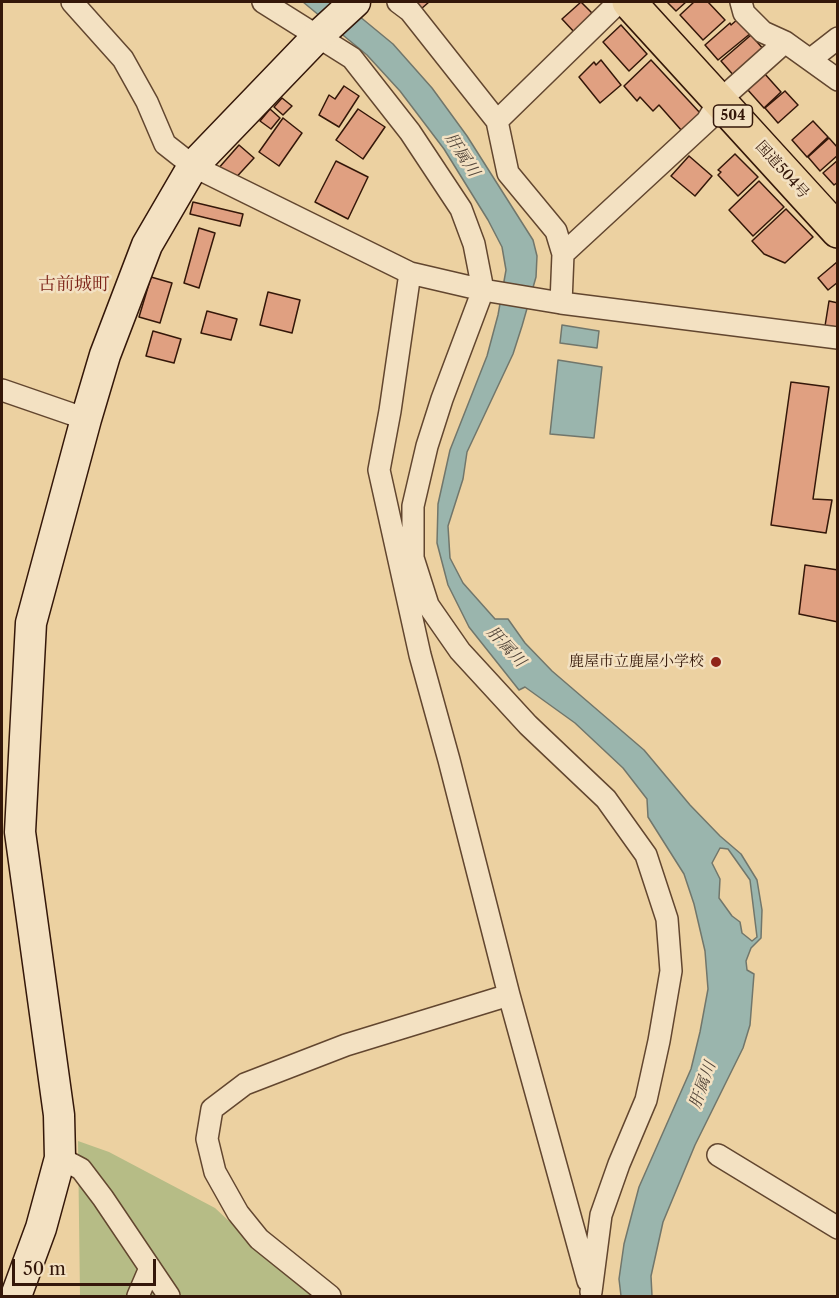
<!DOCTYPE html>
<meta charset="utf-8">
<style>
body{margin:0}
#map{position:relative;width:839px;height:1298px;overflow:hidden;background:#ecd1a1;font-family:"Libre Caslon Text",serif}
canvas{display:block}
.frame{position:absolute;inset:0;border:3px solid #341709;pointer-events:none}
.scale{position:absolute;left:12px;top:1259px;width:144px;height:27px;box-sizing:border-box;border:3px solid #341709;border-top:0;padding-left:8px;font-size:18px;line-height:21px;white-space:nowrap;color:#341709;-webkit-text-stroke:4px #f3e1c2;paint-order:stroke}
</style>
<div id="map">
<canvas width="839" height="1298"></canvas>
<div class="frame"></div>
<div class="scale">50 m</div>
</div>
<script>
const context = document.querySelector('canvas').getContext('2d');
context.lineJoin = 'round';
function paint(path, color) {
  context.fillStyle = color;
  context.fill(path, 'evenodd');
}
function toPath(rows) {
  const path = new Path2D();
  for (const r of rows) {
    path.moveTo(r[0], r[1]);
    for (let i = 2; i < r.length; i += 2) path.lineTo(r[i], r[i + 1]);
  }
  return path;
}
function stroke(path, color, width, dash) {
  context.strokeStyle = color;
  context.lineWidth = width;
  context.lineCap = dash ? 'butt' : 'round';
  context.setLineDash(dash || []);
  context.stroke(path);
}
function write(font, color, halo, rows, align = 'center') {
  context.font = font + ' "Libre Caslon Text","Noto Serif JP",serif';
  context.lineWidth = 5;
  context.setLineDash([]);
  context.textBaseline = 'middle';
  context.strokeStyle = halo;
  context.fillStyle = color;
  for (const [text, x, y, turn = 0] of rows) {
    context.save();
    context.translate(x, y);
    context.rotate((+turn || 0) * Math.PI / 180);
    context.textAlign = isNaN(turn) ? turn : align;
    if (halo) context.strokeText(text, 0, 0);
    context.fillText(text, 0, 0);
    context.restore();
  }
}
const green = toPath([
 [78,1141,109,1152,215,1208,293,1281,346,1296,80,1296]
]);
const water = toPath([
 [303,2,342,2,393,44,432,88,467,136,533,240,537,256,536,277,522,326,513,354,467,452,463,479,448,526,450,558,463,583,495,619,508,619,525,643,552,671,644,750,690,805,720,836,741,854,757,880,762,910,761,938,751,948,746,961,747,970,754,974,750,1025,743,1048,695,1145,663,1222,651,1276,652,1296,621,1296,619,1279,624,1244,639,1187,691,1069,700,1032,708,989,705,951,694,904,684,874,648,817,647,799,623,768,575,723,525,687,519,690,469,627,448,585,437,543,438,504,450,450,487,356,498,315,506,270,502,247,488,220,444,149,400,91,367,55,303,2],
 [720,848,728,849,750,880,757,937,752,941,742,933,740,922,732,916,719,898,720,879,712,863,720,848],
 [562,325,599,331,597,348,560,343,562,325],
 [558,360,602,367,594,438,550,434,558,360]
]);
const building = toPath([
 [415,2,429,2,421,9,415,2],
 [581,2,595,16,576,34,562,19,581,2],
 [667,2,686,2,676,11,667,2],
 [694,2,708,2,725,20,703,40,680,15,694,2],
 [738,19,751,33,718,60,705,45,730,23,731,25,738,19],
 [621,25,647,54,629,71,603,42,621,25],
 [751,35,765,51,735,77,721,61,751,35],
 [601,60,621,85,600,103,579,77,594,62,596,65,601,60],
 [651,60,701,114,682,131,659,105,653,111,640,97,637,101,624,86,651,60],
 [764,73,781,92,764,108,747,89,764,73],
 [344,86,359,96,339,127,319,115,329,95,335,99,344,86],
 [785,91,798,105,778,123,765,108,785,91],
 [282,98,292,106,283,115,274,107,282,98],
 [270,109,280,118,271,129,260,121,270,109],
 [358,109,385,127,363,159,336,140,358,109],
 [283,118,302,133,279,166,259,152,283,118],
 [813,121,828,137,807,157,792,140,813,121],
 [829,138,838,148,838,155,820,171,808,157,829,138],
 [239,145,254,158,231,183,217,170,239,145],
 [735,154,758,177,738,196,718,175,721,172,718,170,735,154],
 [689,156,712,176,695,196,671,176,689,156],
 [838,160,838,182,834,185,823,173,838,160],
 [336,161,368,177,348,219,315,202,336,161],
 [759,181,784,207,753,236,729,210,759,181],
 [193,202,243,214,240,226,190,214,193,202],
 [786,209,813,237,785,263,764,254,752,241,786,209],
 [199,228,215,233,199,288,184,283,199,228],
 [837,262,838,282,828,290,818,278,837,262],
 [151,277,172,283,160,323,139,317,151,277],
 [268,292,300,300,292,333,260,325,268,292],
 [829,301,838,303,838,327,825,326,829,301],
 [207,311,237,319,231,340,201,333,207,311],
 [153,331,181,339,174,363,146,356,153,331],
 [791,382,829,387,813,499,832,500,826,533,771,525,791,382],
 [805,565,838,570,838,622,799,614,805,565]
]);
const street = toPath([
 [72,2,123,59,147,102,165,144,193,166,410,273,483,290,561,303,838,338],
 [263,2,352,58,410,132,461,209,474,244,483,290,442,399,427,446,413,506,413,558,428,605,460,651,528,725,606,799,646,855,667,919,671,971,659,1041,646,1100,619,1164,601,1215,591,1292],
 [398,2,410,11,497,121,508,173,556,231,563,254,561,303],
 [741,2,744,13,763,32,785,42,838,80],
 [811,59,838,38],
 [497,121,619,2],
 [563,254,707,121,719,101,785,42],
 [410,273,390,411,379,470,420,655,449,760,509,995,588,1281],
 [2,390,86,419],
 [718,1155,838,1228],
 [60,1158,81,1169,103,1198,169,1296],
 [138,1296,150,1268],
 [330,1296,259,1239,238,1213,215,1172,207,1139,212,1109,245,1084,346,1045,509,995]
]);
const secondary = toPath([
 [16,1296,41,1228,60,1158,59,1115,20,832,31,623,86,419,105,355,147,245,193,166,318,36,355,2]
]);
const highway = toPath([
 [629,2,838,231]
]);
const markers = [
 [716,662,6,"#8f2418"]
];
const shields = [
 [733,116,39]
];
const shieldNames = [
 ["504",733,116]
];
const streetNames = [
 ["国道504号",782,170,48]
];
const poiNames = [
 ["鹿屋市立鹿屋小学校",704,662]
];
const waterNames = [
 ["肝属川",462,155,57],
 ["肝属川",506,647,47],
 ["肝属川",703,1085,-70]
];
const quarterNames = [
 ["古前城町",74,285]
];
paint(green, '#b6bc86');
paint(water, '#9ab5ad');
stroke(water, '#71766b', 1.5);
paint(building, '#e0a081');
stroke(building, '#341709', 1.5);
stroke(street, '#62462f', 24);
stroke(secondary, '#341709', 33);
stroke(highway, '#341709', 36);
stroke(street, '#f3e1c2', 21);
stroke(secondary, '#f3e1c2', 30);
stroke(highway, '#ecd1a1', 33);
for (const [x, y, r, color] of markers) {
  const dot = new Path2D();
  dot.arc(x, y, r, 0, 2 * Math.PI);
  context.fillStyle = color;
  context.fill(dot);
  stroke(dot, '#f3e1c2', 2);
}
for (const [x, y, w] of shields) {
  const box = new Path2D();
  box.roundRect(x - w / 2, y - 11, w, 22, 4.5);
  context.fillStyle = '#f3e1c2';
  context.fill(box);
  stroke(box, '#341709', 1.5);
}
write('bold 14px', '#341709', null, shieldNames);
write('15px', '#341709', '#f3e1c2', streetNames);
write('15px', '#341709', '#f3e1c2', poiNames, 'right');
write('italic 16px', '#53463a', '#f3e1c2', waterNames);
write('18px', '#7a1f14', '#f3e1c2', quarterNames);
</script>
